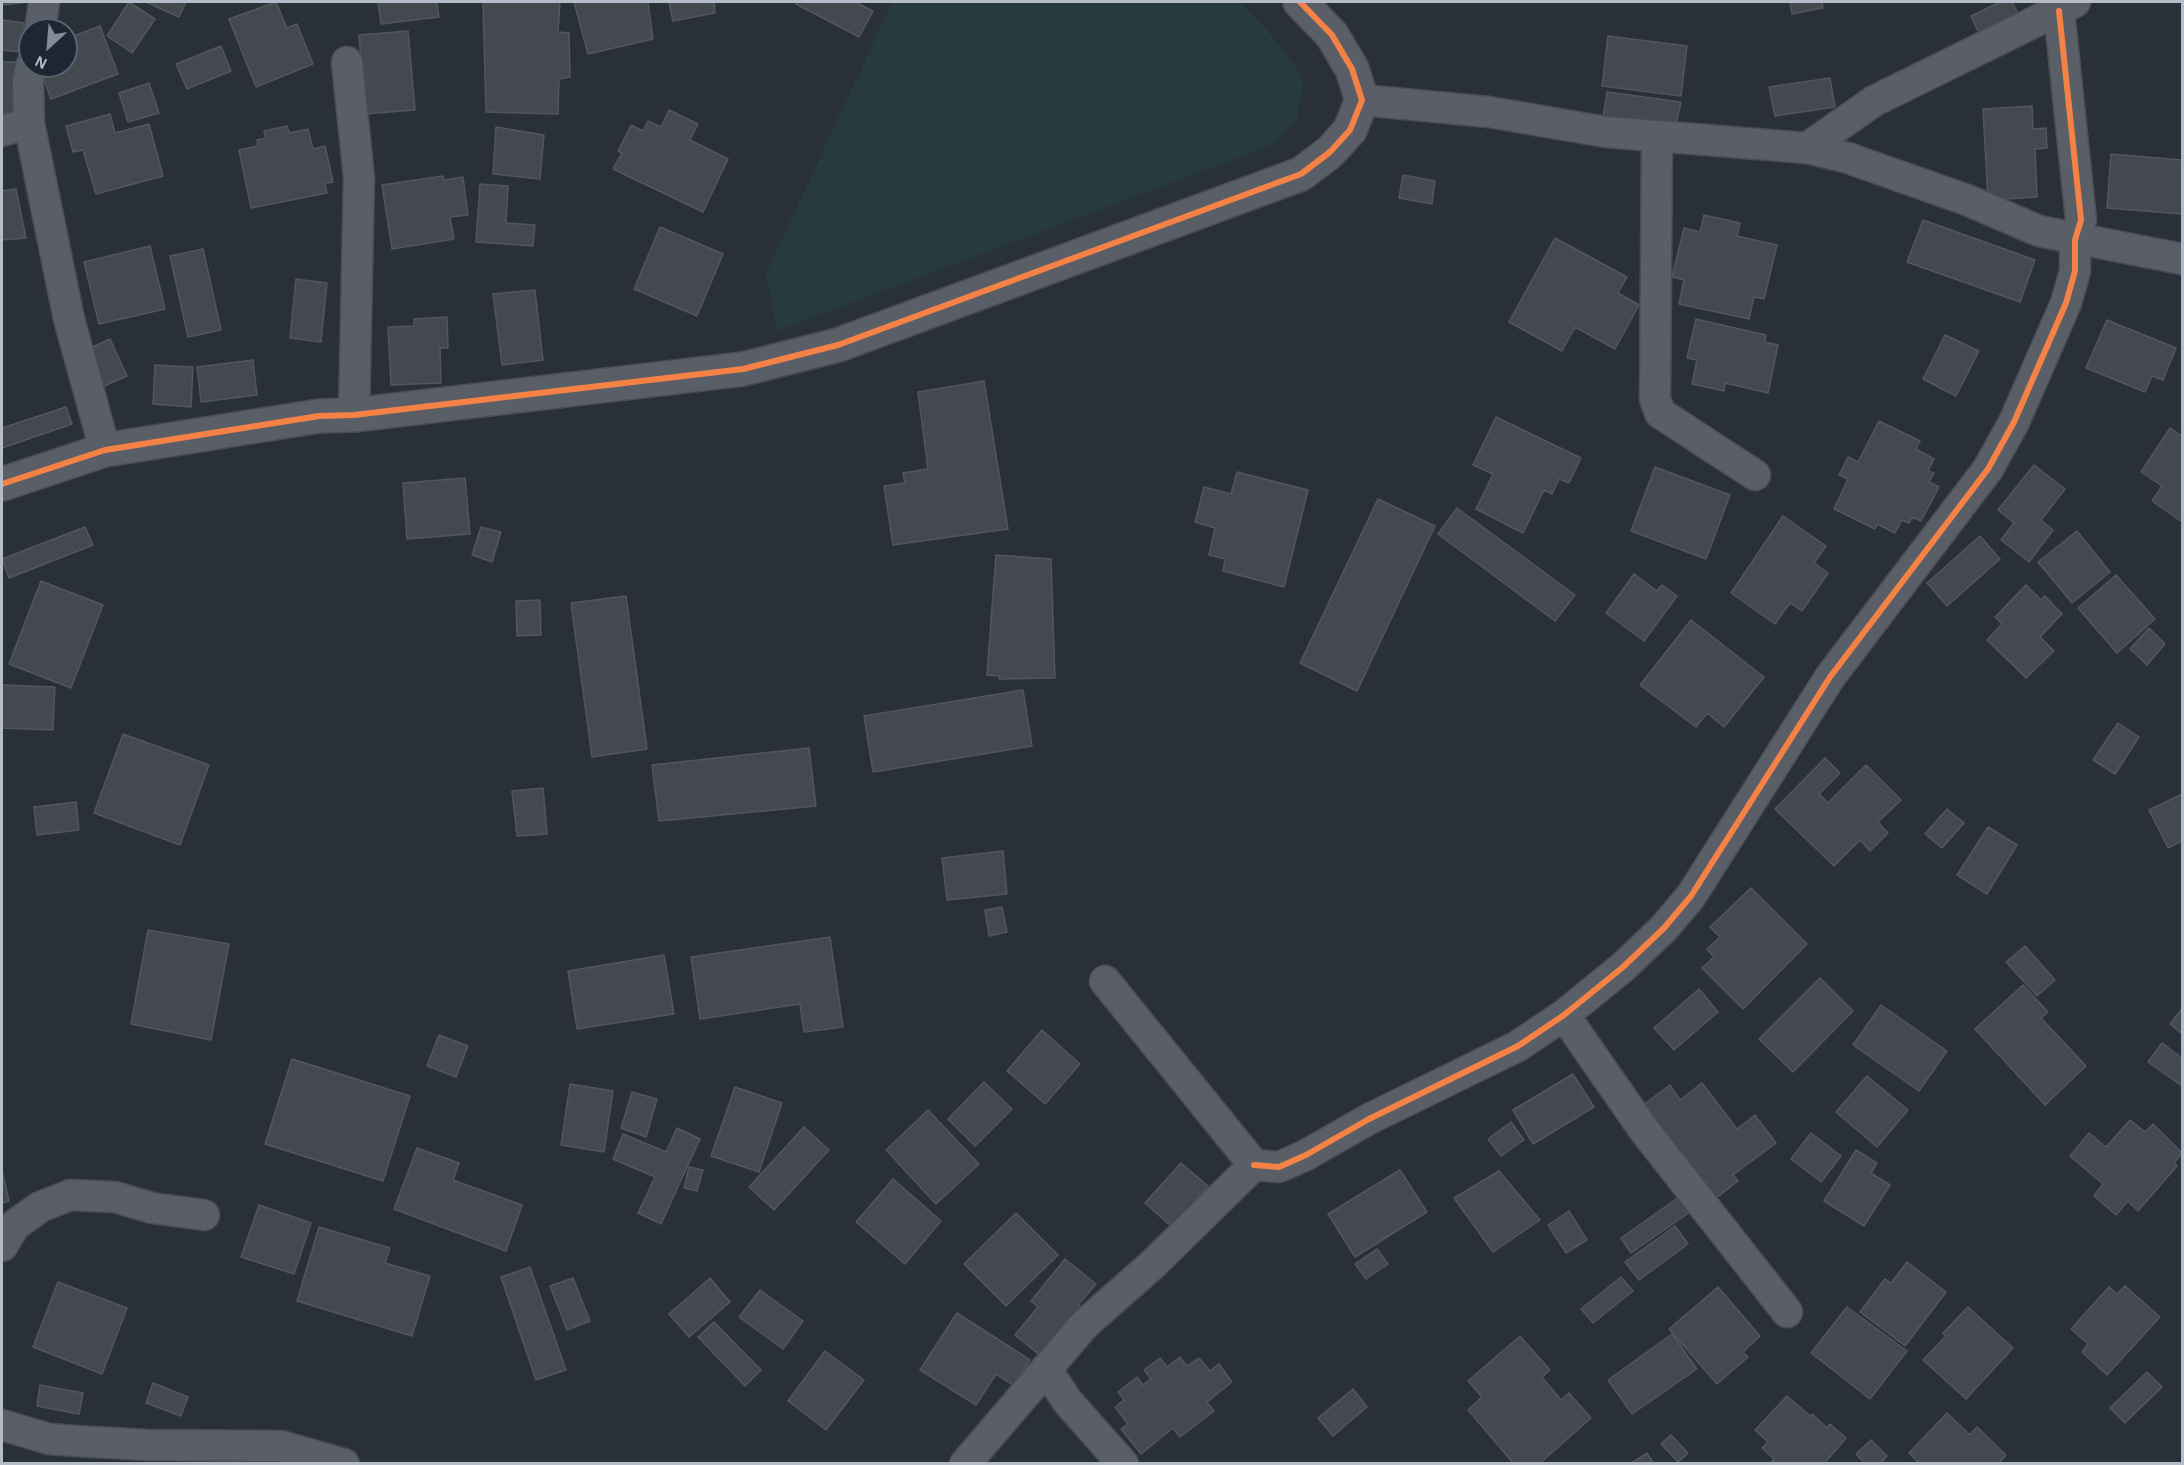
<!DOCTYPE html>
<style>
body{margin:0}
#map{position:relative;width:2184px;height:1465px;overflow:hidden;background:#2a3038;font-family:"Alegreya Sans",sans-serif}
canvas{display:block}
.frame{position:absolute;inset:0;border:3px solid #b4bcc9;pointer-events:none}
.north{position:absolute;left:18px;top:18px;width:60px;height:60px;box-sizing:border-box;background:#1d2633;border:2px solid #59626f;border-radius:50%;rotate:206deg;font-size:16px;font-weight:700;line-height:24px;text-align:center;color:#b4bcc9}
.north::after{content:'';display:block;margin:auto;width:21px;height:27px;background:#848b96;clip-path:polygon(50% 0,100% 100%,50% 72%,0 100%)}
</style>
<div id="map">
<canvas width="2184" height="1465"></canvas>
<div class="frame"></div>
<div class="north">N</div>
</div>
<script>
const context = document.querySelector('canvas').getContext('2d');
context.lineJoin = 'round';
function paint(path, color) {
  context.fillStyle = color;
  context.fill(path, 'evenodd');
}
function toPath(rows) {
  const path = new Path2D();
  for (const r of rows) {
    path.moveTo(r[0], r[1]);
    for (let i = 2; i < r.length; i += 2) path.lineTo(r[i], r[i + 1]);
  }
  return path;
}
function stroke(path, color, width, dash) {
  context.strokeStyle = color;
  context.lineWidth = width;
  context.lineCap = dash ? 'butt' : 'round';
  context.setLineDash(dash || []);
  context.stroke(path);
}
const green = toPath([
 [892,2,1240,2,1264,26,1292,61,1304,85,1296,121,1273,145,777,331,766,274]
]);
const building = toPath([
 [2,2,29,2,2,5,2,2],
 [129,2,155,19,132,53,107,36,129,2],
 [146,2,186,2,179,17,146,2],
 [276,2,287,28,297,24,313,64,256,87,229,19,276,2],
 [378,2,437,2,439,17,381,24,378,2],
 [483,2,560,2,558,32,569,33,570,77,559,79,558,114,486,112,483,2],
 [574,2,648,2,653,39,588,54,574,2],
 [669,2,714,2,715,13,673,21,669,2],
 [797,2,855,2,873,11,859,37,796,4,797,2],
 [1790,2,1822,2,1823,8,1792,14,1790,2],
 [2000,2,2012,2,2022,21,1982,40,1971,16,2000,2],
 [2,20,25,23,22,52,2,50,2,20],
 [100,26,118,74,51,99,39,66,66,66,66,39,100,26],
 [408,31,415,110,365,114,359,35,408,31],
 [1608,36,1687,46,1681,96,1602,86,1608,36],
 [221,46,231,71,187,89,176,64,221,46],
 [2,62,17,62,18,128,2,128,2,62],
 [1830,78,1835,107,1775,116,1769,87,1830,78],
 [149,83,159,113,128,122,119,93,149,83],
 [1607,92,1681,102,1675,129,1603,118,1607,92],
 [2032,106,2033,129,2046,128,2047,148,2035,149,2037,197,1988,200,1983,109,2032,106],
 [669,110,698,124,690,140,728,159,703,212,613,169,622,153,618,151,631,125,643,131,648,121,661,127,669,110],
 [110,114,115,133,149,124,163,176,96,194,83,150,73,152,66,126,110,114],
 [287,126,289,133,308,129,313,149,325,146,333,182,325,183,327,193,251,208,239,150,258,146,257,140,266,138,264,131,287,126],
 [496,127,544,135,540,179,493,174,496,127],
 [2111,154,2182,160,2182,214,2107,208,2111,154],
 [1403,175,1435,181,1432,204,1399,198,1403,175],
 [443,176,444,180,463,177,468,215,450,217,454,239,392,249,382,185,443,176],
 [480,184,508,186,506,223,535,225,533,246,476,242,480,184],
 [16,189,26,238,2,240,2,191,16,189],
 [1704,215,1740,223,1737,236,1777,245,1764,299,1754,297,1749,319,1679,304,1684,280,1672,277,1684,228,1700,232,1704,215],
 [1923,220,2035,260,2020,302,1907,262,1923,220],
 [660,227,723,254,697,316,634,289,660,227],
 [1555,238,1627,277,1618,293,1639,305,1615,349,1575,327,1562,351,1509,322,1555,238],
 [150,246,165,309,99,324,84,262,150,246],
 [203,249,221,330,188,337,170,256,203,249],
 [296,279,327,283,321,342,290,338,296,279],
 [535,290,543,360,502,365,493,294,535,290],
 [447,317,448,348,440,348,441,383,391,385,388,327,414,326,414,319,447,317],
 [1696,319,1766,335,1765,342,1778,345,1768,393,1725,383,1724,391,1692,384,1697,360,1687,358,1696,319],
 [2107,320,2176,348,2163,380,2152,376,2145,392,2086,368,2107,320],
 [1945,335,1979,351,1956,396,1923,379,1945,335],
 [110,339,127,376,104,386,88,349,110,339],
 [253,360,257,395,201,402,197,367,253,360],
 [155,365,193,367,191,407,153,404,155,365],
 [984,381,1008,529,893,545,884,486,905,483,903,473,928,469,918,392,984,381],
 [66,407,72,424,2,448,2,428,66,407],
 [1496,417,1581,458,1569,483,1559,479,1552,494,1544,490,1523,533,1476,509,1493,474,1473,465,1496,417],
 [1879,421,1920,441,1916,449,1934,459,1928,471,1934,473,1929,482,1939,487,1921,521,1912,517,1909,523,1902,520,1895,533,1877,524,1875,529,1834,509,1848,479,1839,475,1848,457,1858,462,1879,421],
 [2170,428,2182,436,2182,522,2152,501,2162,486,2141,472,2170,428],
 [2034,465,2065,489,2041,520,2053,530,2029,562,2001,540,2014,523,1998,510,2034,465],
 [1655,467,1730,495,1706,559,1631,531,1655,467],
 [1237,472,1308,490,1284,587,1223,571,1225,559,1209,555,1215,528,1195,522,1204,487,1231,494,1237,472],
 [465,478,470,534,407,539,403,483,465,478],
 [1378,499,1435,526,1357,691,1300,663,1378,499],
 [1457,508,1575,595,1555,621,1438,534,1457,508],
 [1783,516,1826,546,1814,563,1828,573,1802,611,1790,603,1775,624,1731,593,1783,516],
 [85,527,93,545,9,578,2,559,85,527],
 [481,527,501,532,492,562,472,555,481,527],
 [2077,531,2110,572,2072,603,2038,562,2077,531],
 [1980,536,2000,559,1947,606,1927,583,1980,536],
 [996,555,1051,559,1055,678,999,679,999,676,987,675,996,555],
 [1634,574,1657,591,1662,585,1677,596,1644,641,1606,613,1634,574],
 [2116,575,2155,619,2117,653,2078,608,2116,575],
 [41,581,103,605,71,688,9,664,41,581],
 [2026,585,2041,600,2045,596,2062,614,2040,637,2054,651,2026,678,1987,640,2002,624,1995,617,2026,585],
 [626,596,647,749,592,757,571,603,626,596],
 [540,600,541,635,517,636,516,601,540,600],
 [1691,620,1764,677,1724,727,1707,713,1696,727,1640,685,1691,620],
 [2149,628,2165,644,2147,665,2130,649,2149,628],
 [2,685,55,687,53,730,2,728,2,685],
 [1023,690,1032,746,873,772,864,716,1023,690],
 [2118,723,2139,737,2115,774,2093,760,2118,723],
 [123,734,209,765,180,845,94,813,123,734],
 [809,748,816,806,659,821,652,765,809,748],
 [1825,758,1840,773,1819,794,1828,803,1866,765,1901,800,1878,822,1888,833,1870,851,1860,840,1834,866,1775,809,1825,758],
 [543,788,547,834,517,836,512,791,543,788],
 [2182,794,2182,841,2168,848,2149,810,2182,794],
 [76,802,79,830,37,835,34,807,76,802],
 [1947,809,1964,823,1942,848,1925,834,1947,809],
 [1988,827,2017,845,1987,894,1957,875,1988,827],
 [1003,851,1007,894,947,900,942,858,1003,851],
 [1751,888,1807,944,1743,1009,1702,968,1714,957,1707,949,1720,937,1710,927,1751,888],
 [1002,907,1007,932,989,936,985,910,1002,907],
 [148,930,229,944,211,1040,131,1024,148,930],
 [830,937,843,1027,804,1032,800,1004,700,1019,691,957,830,937],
 [2025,946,2055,980,2037,996,2006,962,2025,946],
 [664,955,674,1014,577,1029,568,971,664,955],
 [1820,978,1853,1011,1793,1072,1759,1039,1820,978],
 [2023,985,2048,1012,2041,1018,2086,1066,2045,1105,1975,1029,2023,985],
 [1699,989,1718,1012,1674,1050,1654,1028,1699,989],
 [1881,1005,1947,1051,1919,1091,1853,1045,1881,1005],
 [2181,1010,2182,1011,2182,1034,2170,1024,2181,1010],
 [1042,1030,1080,1064,1045,1104,1007,1071,1042,1030],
 [439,1035,468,1046,456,1077,427,1066,439,1035],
 [2162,1043,2182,1058,2182,1086,2148,1062,2162,1043],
 [292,1059,410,1096,383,1181,265,1144,292,1059],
 [1573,1074,1594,1107,1533,1144,1513,1110,1573,1074],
 [1867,1076,1908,1110,1877,1147,1836,1112,1867,1076],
 [984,1082,1012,1109,975,1146,948,1119,984,1082],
 [1702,1083,1737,1129,1755,1115,1776,1143,1733,1175,1738,1181,1711,1202,1639,1108,1670,1085,1680,1100,1702,1083],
 [570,1084,613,1091,604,1152,561,1145,570,1084],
 [735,1087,782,1103,759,1172,711,1156,735,1087],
 [632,1092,657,1099,646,1137,621,1128,632,1092],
 [928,1110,979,1164,936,1204,886,1150,928,1110],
 [2130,1120,2145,1132,2153,1124,2182,1153,2174,1163,2177,1166,2138,1211,2128,1201,2116,1215,2094,1196,2103,1184,2070,1156,2089,1133,2106,1147,2130,1120],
 [1511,1122,1524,1140,1501,1156,1488,1139,1511,1122],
 [804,1127,829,1150,774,1210,749,1187,804,1127],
 [677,1128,700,1139,661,1224,638,1213,655,1177,613,1159,623,1134,666,1152,677,1128],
 [1811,1133,1841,1156,1821,1182,1791,1159,1811,1133],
 [417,1148,459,1163,453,1180,522,1205,506,1251,394,1209,417,1148],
 [1856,1150,1877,1163,1871,1173,1890,1185,1864,1226,1824,1201,1856,1150],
 [1181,1163,1208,1186,1172,1227,1145,1203,1181,1163],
 [689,1167,703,1170,697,1191,684,1188,689,1167],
 [2,1170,9,1201,2,1203,2,1170],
 [1400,1170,1427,1212,1355,1257,1328,1214,1400,1170],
 [1499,1171,1540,1220,1493,1252,1454,1198,1499,1171],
 [893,1179,941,1221,905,1264,856,1222,893,1179],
 [1679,1197,1690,1212,1631,1253,1621,1238,1679,1197],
 [259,1205,311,1223,294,1274,241,1257,259,1205],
 [1569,1211,1587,1240,1566,1253,1548,1225,1569,1211],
 [1016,1213,1058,1255,1006,1306,964,1264,1016,1213],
 [1675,1226,1688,1244,1639,1280,1625,1262,1675,1226],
 [319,1227,390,1248,385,1263,430,1276,412,1336,297,1301,319,1227],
 [1377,1249,1388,1264,1366,1279,1355,1264,1377,1249],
 [1065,1259,1096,1284,1078,1305,1087,1312,1047,1361,1015,1335,1038,1307,1031,1301,1065,1259],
 [1907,1262,1946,1292,1905,1346,1860,1312,1885,1279,1891,1283,1907,1262],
 [530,1267,566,1370,536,1380,501,1277,530,1267],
 [1621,1277,1633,1291,1593,1323,1581,1309,1621,1277],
 [573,1278,590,1321,567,1330,550,1286,573,1278],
 [710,1278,730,1302,689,1337,669,1314,710,1278],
 [58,1282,127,1308,102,1374,33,1347,58,1282],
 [2125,1286,2160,1317,2107,1375,2082,1352,2088,1344,2071,1329,2109,1287,2117,1294,2125,1286],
 [1718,1287,1760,1336,1743,1352,1748,1357,1717,1384,1669,1329,1718,1287],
 [760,1290,803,1321,783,1349,739,1317,760,1290],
 [1847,1307,1907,1351,1870,1399,1811,1353,1847,1307],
 [1968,1307,2013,1348,1966,1399,1923,1360,1946,1336,1943,1333,1968,1307],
 [957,1313,1030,1360,1013,1385,996,1374,976,1405,920,1370,957,1313],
 [714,1322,761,1370,745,1386,698,1337,714,1322],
 [1672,1334,1697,1369,1632,1414,1608,1380,1672,1334],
 [1520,1336,1550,1370,1542,1377,1561,1400,1569,1393,1591,1418,1539,1464,1514,1464,1468,1410,1482,1397,1468,1381,1520,1336],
 [825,1351,864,1380,826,1430,788,1401,825,1351],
 [1180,1357,1187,1366,1199,1358,1210,1371,1219,1364,1232,1382,1207,1402,1214,1411,1180,1437,1173,1428,1141,1454,1121,1429,1128,1424,1115,1407,1124,1400,1118,1392,1137,1377,1143,1385,1151,1379,1144,1370,1160,1358,1167,1367,1180,1357],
 [2147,1372,2162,1387,2125,1423,2110,1408,2147,1372],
 [153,1383,188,1397,181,1416,146,1403,153,1383],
 [40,1385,83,1393,79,1414,37,1406,40,1385],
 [1353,1389,1367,1407,1333,1436,1318,1418,1353,1389],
 [1787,1396,1810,1416,1812,1414,1827,1428,1830,1424,1846,1438,1824,1464,1770,1464,1774,1459,1762,1448,1768,1442,1755,1430,1787,1396],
 [1947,1413,1970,1435,1977,1427,2006,1455,1998,1464,1920,1464,1909,1453,1947,1413],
 [1671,1435,1688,1453,1678,1462,1661,1444,1671,1435],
 [1871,1440,1887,1456,1880,1464,1865,1464,1856,1454,1871,1440],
 [1647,1453,1654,1464,1630,1464,1647,1453]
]);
const minor = toPath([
 [40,30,44,2],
 [347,62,359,178,354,415],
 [31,66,28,82,29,123,69,319,105,450],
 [1362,100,1489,112,1606,132,1807,148,1848,158,1967,200,2039,231,2182,259],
 [2,131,29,123],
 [1657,136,1655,399,1660,413,1755,475],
 [1807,148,1874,101,2075,2],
 [1564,1015,1644,1130,1787,1312],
 [1254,1165,1279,1167,1306,1155,1369,1119,1518,1046,1564,1015,1623,967,1664,928,1691,896,1830,677,1988,469,2014,422,2066,303,2075,271,2075,240,2081,220,2059,11],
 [2,1246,15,1225,40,1207,70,1195,115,1197,152,1208,204,1215],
 [1046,1369,1068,1402,1123,1464],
 [2,1425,49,1439,75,1441,148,1445,281,1446,344,1464],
 [965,1464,1085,1324,1152,1265,1254,1165,1105,981]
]);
const tertiary = toPath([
 [2,484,105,450,319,416,354,415,743,369,838,345,1301,174,1330,152,1350,130,1362,100,1352,69,1332,35,1300,2]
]);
const cycleway = toPath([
 [2,484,105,450,319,416,354,415,743,369,838,345,1301,174,1330,152,1350,130,1362,100,1352,69,1332,35,1300,2],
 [1254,1165,1279,1167,1306,1155,1369,1119,1518,1046,1564,1015,1623,967,1664,928,1691,896,1830,677,1988,469,2014,422,2066,303,2075,271,2075,240,2081,220,2059,11]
]);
paint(green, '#273a3e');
paint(building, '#444950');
stroke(building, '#52575f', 1.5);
stroke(minor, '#484c53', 33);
stroke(tertiary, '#484c53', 36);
stroke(minor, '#5a5e66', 30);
stroke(tertiary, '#5a5e66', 33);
stroke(cycleway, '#f48246', 6);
</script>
